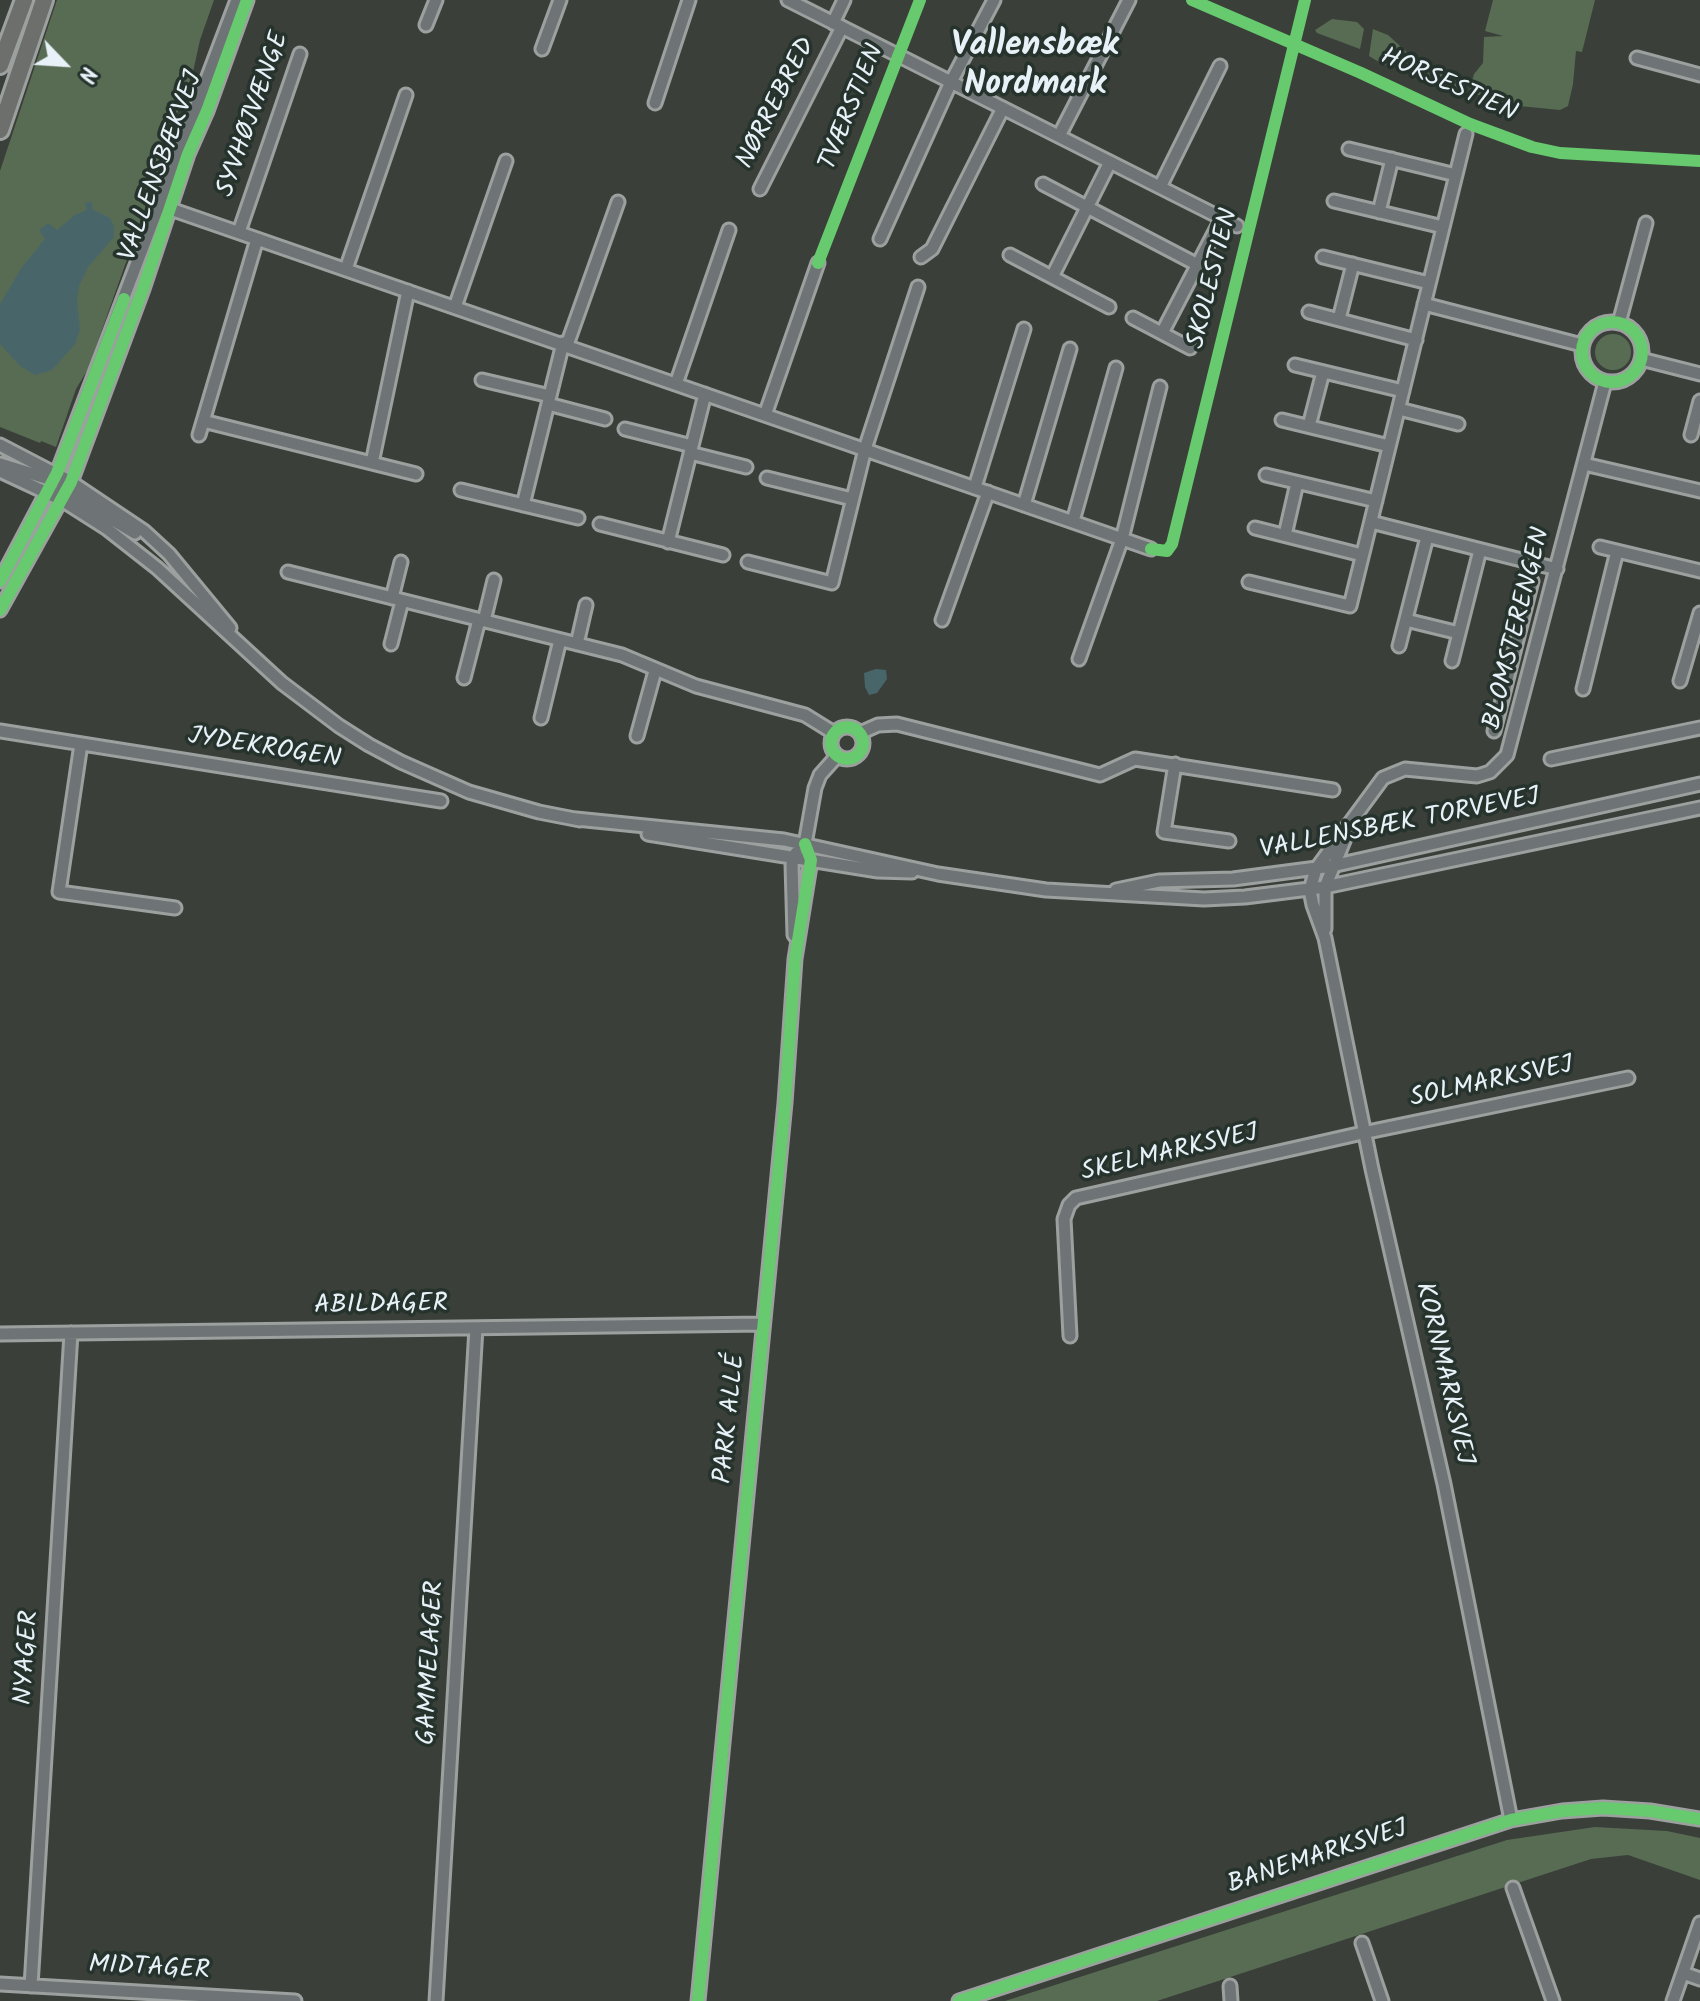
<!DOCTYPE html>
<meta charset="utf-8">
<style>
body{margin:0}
#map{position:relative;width:1700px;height:2001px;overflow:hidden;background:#3a3f39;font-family:Kalam,sans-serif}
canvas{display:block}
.north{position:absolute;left:24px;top:24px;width:80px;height:80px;-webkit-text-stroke:6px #26332d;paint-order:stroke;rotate:115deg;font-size:22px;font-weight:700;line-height:32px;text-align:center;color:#e8f1f8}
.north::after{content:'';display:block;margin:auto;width:28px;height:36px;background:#e8f1f8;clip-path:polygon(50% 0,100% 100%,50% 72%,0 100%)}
</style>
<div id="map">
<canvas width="1700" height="2001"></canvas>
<div class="north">N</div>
</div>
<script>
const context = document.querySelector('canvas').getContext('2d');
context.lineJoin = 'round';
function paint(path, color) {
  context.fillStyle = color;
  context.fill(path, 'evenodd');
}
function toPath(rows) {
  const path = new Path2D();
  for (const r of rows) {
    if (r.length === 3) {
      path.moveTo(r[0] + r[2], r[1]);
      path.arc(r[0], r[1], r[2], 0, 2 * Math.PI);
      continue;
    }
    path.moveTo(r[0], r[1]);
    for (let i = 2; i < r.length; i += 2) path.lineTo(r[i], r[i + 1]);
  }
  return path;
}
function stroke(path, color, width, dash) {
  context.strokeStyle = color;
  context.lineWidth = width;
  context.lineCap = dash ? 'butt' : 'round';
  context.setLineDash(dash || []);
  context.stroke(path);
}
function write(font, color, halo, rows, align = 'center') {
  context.font = font + ' Kalam,sans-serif';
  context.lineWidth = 7;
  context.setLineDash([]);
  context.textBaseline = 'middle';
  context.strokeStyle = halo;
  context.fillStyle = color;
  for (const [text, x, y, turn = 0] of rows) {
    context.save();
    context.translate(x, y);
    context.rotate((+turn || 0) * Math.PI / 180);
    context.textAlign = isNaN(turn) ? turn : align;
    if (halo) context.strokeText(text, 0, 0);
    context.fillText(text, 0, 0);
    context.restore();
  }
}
const green = toPath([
 [57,0,214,0,200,40,193,72,168,137,166,136,163,143,167,147,88,369,76,389,56,447,41,441,40,443,0,427,0,171],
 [1493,0,1595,0,1582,52,1576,51,1573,84,1568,106,1560,110,1519,106,1488,101,1480,95,1468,95,1474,74,1483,63,1484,37,1503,36,1485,31],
 [1332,19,1357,22,1364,29,1360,49,1317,33,1315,30],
 [1373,29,1388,35,1419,63,1465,78,1463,98,1396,63,1384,65,1369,56],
 [1613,352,18],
 [1595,1827,1667,1831,1700,1838,1700,1880,1628,1855,1591,1859,1157,2001,1005,2001,1507,1840]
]);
const water = toPath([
 [92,202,92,209,110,218,114,227,114,237,88,267,79,286,77,302,80,330,75,344,52,370,35,375,20,366,0,344,0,304,22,267,45,239,39,230,48,223,57,230,75,215,87,210,85,203],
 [876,669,886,670,887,679,877,693,869,695,865,687,864,673]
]);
const minor = toPath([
 [788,0,1237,226],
 [833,23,844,0],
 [426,25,436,0],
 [542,49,560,0],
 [1637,58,1700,75],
 [655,103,689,0],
 [1059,136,1129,0],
 [1349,149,1456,175],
 [1043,184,1198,265],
 [1160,187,1220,66],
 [760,189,842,27],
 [1334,201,1443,227],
 [159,205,1151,549],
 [1379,212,1392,159],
 [239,232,300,54],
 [880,239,951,82,994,0],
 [1010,255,1109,307],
 [921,257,932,249,1003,108],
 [1323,257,1429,283],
 [346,269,406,95],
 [1052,277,1110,162],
 [1424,304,1582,345],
 [455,307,506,161],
 [1309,312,1416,340],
 [1133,318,1190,348],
 [1339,319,1353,264],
 [1612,352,30],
 [1619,323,1646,223],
 [1162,333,1222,218],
 [567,345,618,202],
 [1641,359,1700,374],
 [1295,365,1403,391],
 [482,380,550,396],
 [676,384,729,230],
 [548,404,605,419],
 [1399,409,1458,424],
 [765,415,818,263],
 [1282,420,1389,446],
 [203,421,416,474],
 [1309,426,1323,372],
 [625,429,692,446],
 [199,435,257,239],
 [1691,435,1700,401],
 [0,445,71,482,144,531,169,554,230,628],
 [690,453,746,467],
 [372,463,408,291],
 [0,464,59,482],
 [1584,464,1700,491],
 [0,471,62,500,106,528,157,568,282,683,339,726,369,745,401,762,469,792,539,812,580,820],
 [1266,475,1376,501],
 [767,478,852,499],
 [975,487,1024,329],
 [461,490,578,518],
 [59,492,66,492,135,533],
 [523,505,563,343],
 [1024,505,1070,349],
 [1073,521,1116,368],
 [1371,522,1557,569],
 [600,524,723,555],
 [1255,528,1362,555],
 [1285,535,1297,483],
 [668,542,705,394],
 [1600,547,1700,571],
 [748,562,832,583,865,449,918,287],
 [288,572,622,655,696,686,805,715,834,733],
 [0,581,57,473,237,0],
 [1249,582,1350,606,1466,134],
 [392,598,401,562],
 [0,610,71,482,143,289,188,154,207,111,247,0],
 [942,620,988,492],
 [1406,620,1459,633],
 [484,621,494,580],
 [391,644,402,601],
 [577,644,586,605],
 [1399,646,1427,537],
 [1079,659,1122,539,1160,387],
 [1452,661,1480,550],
 [464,678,479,620],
 [1680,681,1700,613],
 [1583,689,1617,551],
 [541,718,560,640],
 [847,743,16],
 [0,731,441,801],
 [1494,731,1532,581],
 [860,733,878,725,897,724,1100,775,1135,759,1333,790],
 [637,736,655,671],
 [81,744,59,892,175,908],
 [1551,759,1700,728],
 [1175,764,1164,832,1229,841],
 [576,819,784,840,938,874,1046,890,1204,899,1245,897,1325,887,1700,808],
 [648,834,878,871,912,872],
 [805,844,815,788,820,775,837,756],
 [1116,890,1159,881,1233,879,1332,866,1700,784],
 [1325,929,1325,887,1348,831],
 [794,935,792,864,796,853],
 [0,1334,763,1324],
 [1070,1336,1064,1219,1069,1205,1076,1198,1358,1134,1628,1078],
 [1511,1820,1444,1484,1372,1169,1325,938,1313,905,1310,890,1316,869,1383,778,1405,769,1477,776,1490,772,1507,755,1605,382],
 [1513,1888,1553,2001],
 [1362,1943,1382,2001],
 [1683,1973,1700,1979],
 [0,1984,295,2001],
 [31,1986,71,1333],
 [1230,1986,1231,2001],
 [436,2001,476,1328],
 [698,2001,785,1103,795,959,811,860,805,844],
 [959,2001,1511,1820,1562,1811,1603,1808,1650,1811,1700,1819],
 [1673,2001,1700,1923]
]);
const highway = toPath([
 [0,65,24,0],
 [0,130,44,0]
]);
const cycleway = toPath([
 [1192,0,1361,73,1470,124,1532,147,1560,153,1700,161],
 [818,263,920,0],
 [1612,352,30],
 [1151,549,1167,551,1172,544,1305,0],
 [0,581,57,473,124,299],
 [0,610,71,482,143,289,188,154,207,111,247,0],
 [847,743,16],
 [698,2001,785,1103,795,959,811,860,805,844],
 [959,2001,1511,1820,1562,1811,1603,1808,1650,1811,1700,1819]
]);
const streetNames = [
 ["HORSESTIEN",1448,87,24],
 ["NØRREBRED",778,104,-63],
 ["TVÆRSTIEN",854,108,-68],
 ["SYVHØJVÆNGE",255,115,-71],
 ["VALLENSBÆKVEJ",163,167,-70],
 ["SKOLESTIEN",1215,279,-76],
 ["BLOMSTERENGEN",1519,629,-76],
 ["JYDEKROGEN",264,750,9],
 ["VALLENSBÆK TORVEVEJ",1400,826,-11],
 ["SOLMARKSVEJ",1492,1084,-12],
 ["SKELMARKSVEJ",1170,1155,-13],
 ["ABILDAGER",381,1307,-1],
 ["KORNMARKSVEJ",1442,1374,77],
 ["PARK ALLÉ",732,1419,-84],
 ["NYAGER",29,1658,-86],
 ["GAMMELAGER",433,1663,-87],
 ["BANEMARKSVEJ",1318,1859,-18],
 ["MIDTAGER",149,1970,3]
];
const districtNames = [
 ["Vallensbæk",1035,48],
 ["Nordmark",1035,87]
];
paint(green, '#576c53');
paint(water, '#48666a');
stroke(minor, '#9ca09f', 17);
stroke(highway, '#9ca09f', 22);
stroke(minor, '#6e7475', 11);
stroke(highway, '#6c6f6c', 16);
stroke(cycleway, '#67ca6e', 12);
write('26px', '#e8f1f8', '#26332d', streetNames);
write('bold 34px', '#e8f1f8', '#26332d', districtNames);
</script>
